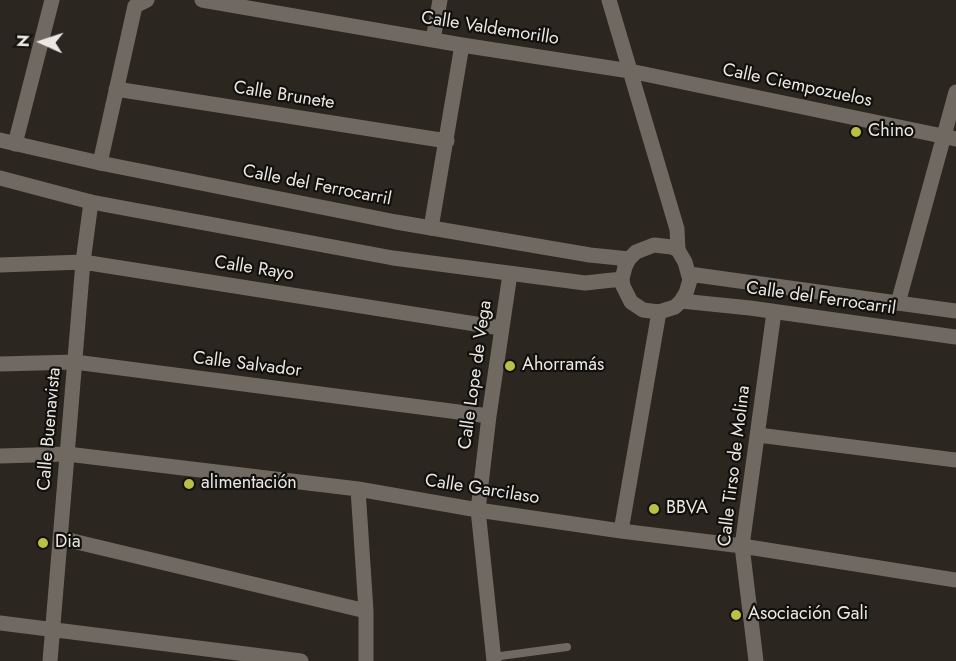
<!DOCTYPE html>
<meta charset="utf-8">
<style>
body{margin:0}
#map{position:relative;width:956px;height:661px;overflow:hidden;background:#2c2620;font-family:Jost,sans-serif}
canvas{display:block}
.north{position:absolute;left:12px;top:12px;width:60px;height:60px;-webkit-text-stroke:4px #12100d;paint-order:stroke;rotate:273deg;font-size:16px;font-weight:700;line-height:24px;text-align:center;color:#ebe7e3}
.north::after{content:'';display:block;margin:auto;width:21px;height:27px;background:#ebe7e3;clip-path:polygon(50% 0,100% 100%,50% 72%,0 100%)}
</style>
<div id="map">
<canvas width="956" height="661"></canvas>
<div class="north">N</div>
</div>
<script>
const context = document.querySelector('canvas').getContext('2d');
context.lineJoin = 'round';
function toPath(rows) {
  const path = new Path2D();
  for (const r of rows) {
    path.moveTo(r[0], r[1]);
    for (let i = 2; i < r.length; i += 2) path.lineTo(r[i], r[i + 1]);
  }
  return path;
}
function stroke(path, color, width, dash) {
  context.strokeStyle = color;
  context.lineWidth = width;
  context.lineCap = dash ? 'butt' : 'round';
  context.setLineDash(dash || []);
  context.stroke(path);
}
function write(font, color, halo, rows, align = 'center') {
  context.font = font + ' Jost,sans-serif';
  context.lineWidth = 4.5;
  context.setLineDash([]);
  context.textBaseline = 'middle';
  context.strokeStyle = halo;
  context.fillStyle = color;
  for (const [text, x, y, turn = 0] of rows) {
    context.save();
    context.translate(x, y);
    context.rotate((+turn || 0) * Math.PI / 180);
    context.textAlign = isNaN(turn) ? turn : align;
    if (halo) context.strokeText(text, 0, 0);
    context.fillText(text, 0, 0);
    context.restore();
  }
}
const lane = toPath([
 [493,657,567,647]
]);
const street = toPath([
 [202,0,462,45,630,71,956,139],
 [609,0,677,229,678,250],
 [433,40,440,0],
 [116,89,447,141],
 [15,144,52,0],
 [100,163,135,6,147,0],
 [431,228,462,45],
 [0,265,83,262,501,328],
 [898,303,956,92],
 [0,364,75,362,489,416],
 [758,435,956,460],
 [0,456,67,454,358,489,478,510,621,531,742,546,956,580],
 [358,489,366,611,366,661],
 [621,531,659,312],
 [60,538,366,611],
 [0,623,301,661],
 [50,661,83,262,91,202],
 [494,661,478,510,489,416,510,274],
 [756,661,742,546,774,312]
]);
const secondary = toPath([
 [0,140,100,163,396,222,590,255,629,259],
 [0,178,91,202,393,258,585,283,622,279],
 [654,245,672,247,678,250,685,262,690,280,686,293,681,301,675,307,659,312,643,310,631,302,623,286,622,279,625,267,629,259,636,252,654,245],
 [689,274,956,311],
 [681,301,750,308,956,337]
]);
const markers = [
 [856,132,6,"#b9c046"],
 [510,366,6,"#b9c046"],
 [189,484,6,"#b9c046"],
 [654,509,6,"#b9c046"],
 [43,543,6,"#b9c046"],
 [736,615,6,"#b9c046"]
];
const streetNames = [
 ["Calle Valdemorillo",490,29,9],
 ["Calle Ciempozuelos",797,86,12],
 ["Calle Brunete",284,96,9],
 ["Calle del Ferrocarril",317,186,11],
 ["Calle Rayo",254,269,9],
 ["Calle del Ferrocarril",821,299,8],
 ["Calle Salvador",247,365,7],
 ["Calle Lope de Vega",476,375,-82],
 ["Calle Buenavista",50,429,-85],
 ["Calle Tirso de Molina",735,466,-83],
 ["Calle Garcilaso",482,490,9]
];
const poiNames = [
 ["Chino",868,132],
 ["Ahorramás",522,366],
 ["alimentación",201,484],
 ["BBVA",666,509],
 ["Dia",55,543],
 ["Asociación Gali",748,615]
];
stroke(lane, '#706962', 8);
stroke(street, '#706962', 15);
stroke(secondary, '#706962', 15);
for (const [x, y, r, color] of markers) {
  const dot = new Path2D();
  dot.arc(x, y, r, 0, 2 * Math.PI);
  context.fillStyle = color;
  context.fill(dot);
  stroke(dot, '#12100d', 2);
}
write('18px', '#ebe7e3', '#12100d', streetNames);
write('18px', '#ebe7e3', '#12100d', poiNames, 'left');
</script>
